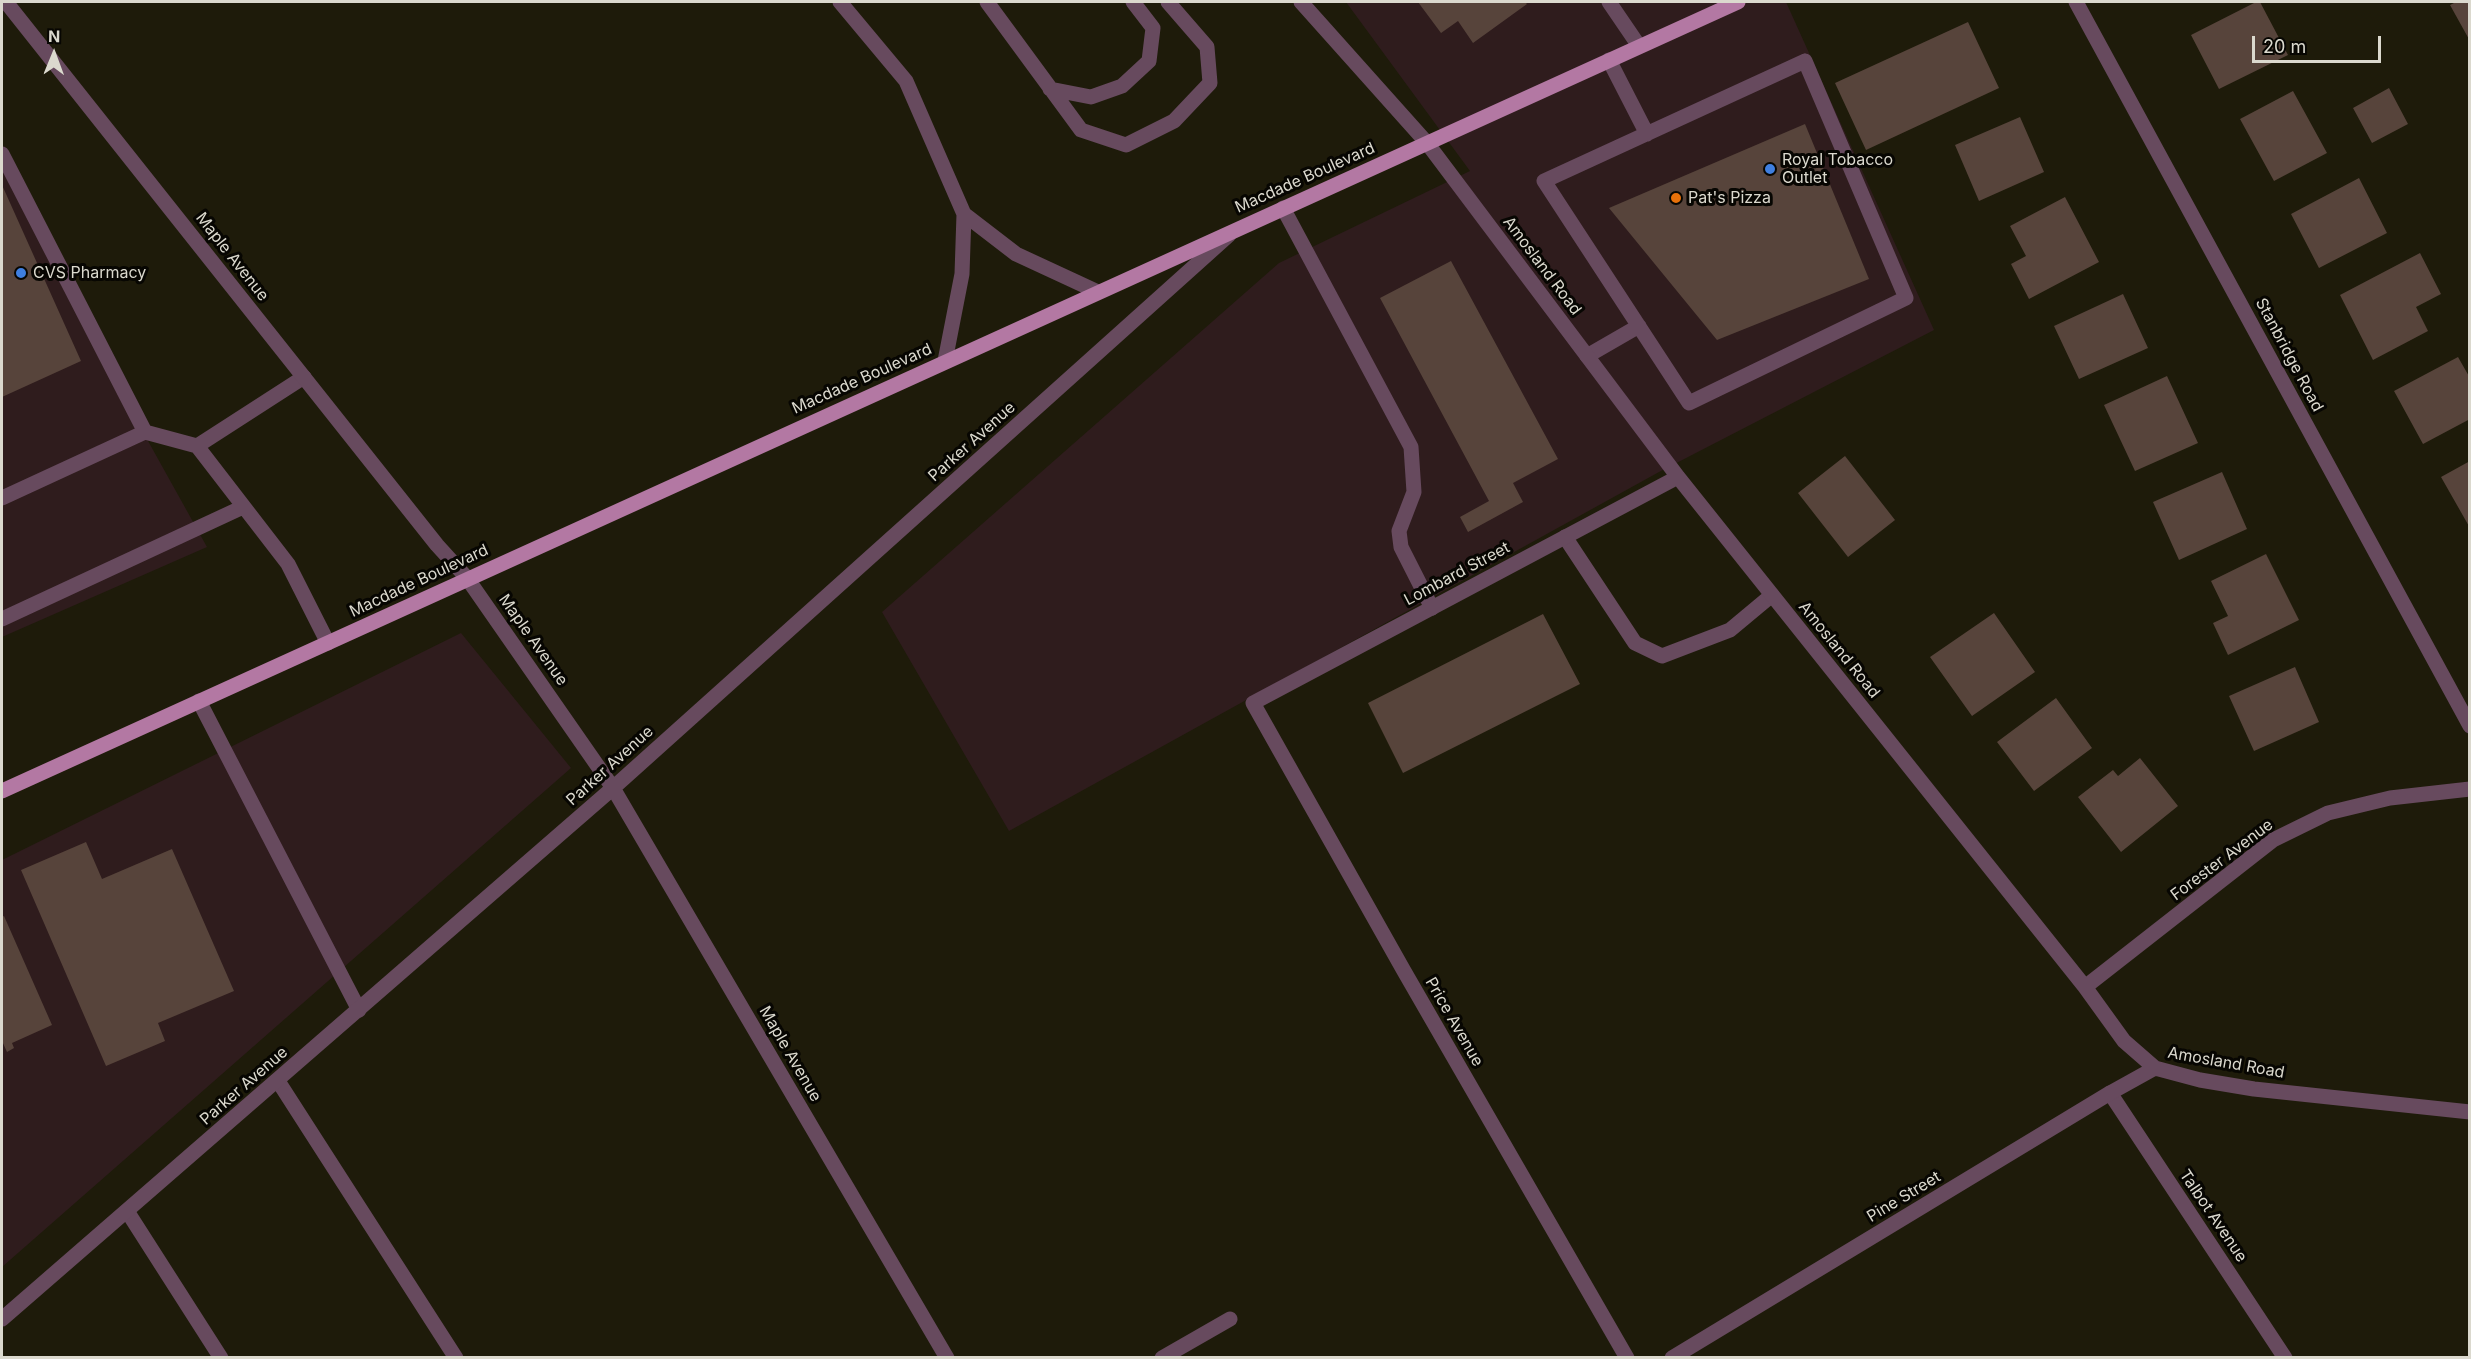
<!DOCTYPE html>
<style>
body{margin:0}
#map{position:relative;width:2471px;height:1359px;overflow:hidden;background:#1e1b0a;font-family:Inter,sans-serif}
canvas{display:block}
.frame{position:absolute;inset:0;border:3px solid #dbd9ce;pointer-events:none}
.north{position:absolute;left:24px;top:24px;width:60px;height:60px;-webkit-text-stroke:4px #070602;paint-order:stroke;rotate:1deg;font-size:16px;font-weight:700;line-height:24px;text-align:center;color:#dbd9ce}
.north::after{content:'';display:block;margin:auto;width:21px;height:27px;background:#dbd9ce;clip-path:polygon(50% 0,100% 100%,50% 72%,0 100%)}
.scale{position:absolute;left:2252px;top:36px;width:129px;height:27px;box-sizing:border-box;border:3px solid #dbd9ce;border-top:0;padding-left:8px;font-size:18px;line-height:21px;white-space:nowrap;color:#dbd9ce;-webkit-text-stroke:4px #070602;paint-order:stroke}
</style>
<div id="map">
<canvas width="2471" height="1359"></canvas>
<div class="frame"></div>
<div class="north">N</div>
<div class="scale">20 m</div>
</div>
<script>
const context = document.querySelector('canvas').getContext('2d');
context.lineJoin = 'round';
function paint(path, color) {
  context.fillStyle = color;
  context.fill(path, 'evenodd');
}
function toPath(rows) {
  const path = new Path2D();
  for (const r of rows) {
    path.moveTo(r[0], r[1]);
    for (let i = 2; i < r.length; i += 2) path.lineTo(r[i], r[i + 1]);
  }
  return path;
}
function stroke(path, color, width, dash) {
  context.strokeStyle = color;
  context.lineWidth = width;
  context.lineCap = dash ? 'butt' : 'round';
  context.setLineDash(dash || []);
  context.stroke(path);
}
function write(font, color, halo, rows, align = 'center') {
  context.font = font + ' Inter,sans-serif';
  context.lineWidth = 6;
  context.setLineDash([]);
  context.textBaseline = 'middle';
  context.strokeStyle = halo;
  context.fillStyle = color;
  for (const [text, x, y, turn = 0] of rows) {
    context.save();
    context.translate(x, y);
    context.rotate((+turn || 0) * Math.PI / 180);
    context.textAlign = isNaN(turn) ? turn : align;
    if (halo) context.strokeText(text, 0, 0);
    context.fillText(text, 0, 0);
    context.restore();
  }
}
const commercial = toPath([
 [1346,2,1786,2,1934,330,1659,472,1009,831,882,612,1279,263,1470,171],
 [2,153,103,360,207,547,2,637],
 [461,633,571,768,2,1267,2,860]
]);
const building = toPath([
 [1418,2,1525,2,1527,4,1473,43,1458,21,1441,33],
 [2256,2,2260,2,2288,55,2219,89,2191,35],
 [2456,2,2470,2,2470,41,2450,5],
 [1968,22,1999,88,1866,150,1835,83],
 [2389,88,2408,124,2372,143,2353,108],
 [2293,91,2327,153,2274,181,2240,119],
 [2020,117,2044,172,1979,201,1955,145],
 [1805,124,1869,279,1717,340,1609,208],
 [2359,178,2387,233,2319,268,2291,214],
 [2,185,81,361,2,397],
 [2065,197,2099,262,2029,299,2011,264,2026,256,2010,226],
 [2420,253,2441,294,2416,307,2428,331,2373,360,2340,295],
 [1451,261,1558,459,1513,483,1523,502,1468,532,1460,517,1489,501,1380,298],
 [2123,294,2148,348,2079,379,2054,326],
 [2458,357,2470,378,2470,419,2423,444,2394,391],
 [2167,376,2198,443,2135,471,2104,405],
 [1845,456,1895,520,1848,557,1798,493],
 [2470,461,2470,528,2441,477],
 [2222,472,2247,529,2179,560,2153,502],
 [2266,554,2299,620,2228,655,2213,623,2228,616,2211,581],
 [1994,613,2035,672,1972,716,1930,657],
 [1543,614,1580,684,1403,773,1368,703],
 [2295,667,2319,722,2254,751,2229,696],
 [2056,698,2092,748,2034,791,1997,742],
 [2140,758,2178,806,2121,852,2078,797,2113,770,2118,776],
 [86,842,102,879,172,849,234,991,158,1023,165,1041,106,1066,21,870],
 [4,916,52,1025,12,1043,14,1048,7,1052,2,1041,2,917]
]);
const lane = toPath([
 [840,2,906,81,964,214,962,274,945,361],
 [987,2,1081,130,1126,145,1174,121,1210,83,1207,47,1168,2],
 [1609,2,1639,46],
 [1609,60,1647,134],
 [1805,61,1906,298,1689,403,1544,181,1805,61],
 [1050,89,1091,97,1122,86,1149,61,1153,28,1133,2],
 [2,154,145,432],
 [1283,208,1411,447,1414,492,1399,531,1401,547,1432,608],
 [964,214,1016,254,1098,292],
 [1587,356,1639,326],
 [197,446,304,377],
 [2,498,145,432,197,446,288,564,328,643],
 [1565,537,1635,643,1662,656,1730,630,1772,595],
 [2,619,243,507],
 [199,701,359,1010],
 [278,1081,456,1358],
 [2110,1093,2285,1358],
 [127,1211,221,1358],
 [1162,1358,1230,1319]
]);
const street = toPath([
 [6,2,437,545,467,578,613,788,947,1358],
 [1301,2,1427,143,1678,477,2085,987,2124,1041,2155,1068,2200,1080,2254,1089,2470,1112],
 [2076,2,2470,726],
 [2085,987,2273,840,2328,813,2390,798,2470,789],
 [2,1319,613,788,1229,235],
 [1627,1358,1404,971,1253,703,1678,477],
 [1672,1358,2110,1093,2155,1068]
]);
const primary = toPath([
 [2,791,1738,2]
]);
const markers = [
 [1770,169,6,"#3f7fe0"],
 [1676,198,6,"#e8710a"],
 [21,273,6,"#3f7fe0"]
];
const poiNames = [
 ["Royal Tobacco",1782,160],
 ["Outlet",1782,178],
 ["Pat's Pizza",1688,198],
 ["CVS Pharmacy",33,273]
];
const streetNames = [
 ["Macdade Boulevard",1305,178,-24],
 ["Maple Avenue",232,257,52],
 ["Amosland Road",1542,266,53],
 ["Stanbridge Road",2289,355,62],
 ["Macdade Boulevard",862,379,-24],
 ["Parker Avenue",972,442,-42],
 ["Lombard Street",1457,574,-28],
 ["Macdade Boulevard",419,581,-25],
 ["Maple Avenue",533,640,55],
 ["Amosland Road",1839,650,51],
 ["Parker Avenue",610,766,-42],
 ["Forester Avenue",2222,860,-37],
 ["Price Avenue",1454,1022,60],
 ["Maple Avenue",790,1054,60],
 ["Amosland Road",2226,1063,10],
 ["Parker Avenue",244,1086,-41],
 ["Pine Street",1904,1197,-31],
 ["Talbot Avenue",2213,1216,56]
];
paint(commercial, '#2f1c1d');
paint(building, '#57443b');
stroke(lane, '#674a5e', 15);
stroke(street, '#674a5e', 15);
stroke(primary, '#b378a3', 15);
for (const [x, y, r, color] of markers) {
  const dot = new Path2D();
  dot.arc(x, y, r, 0, 2 * Math.PI);
  context.fillStyle = color;
  context.fill(dot);
  stroke(dot, '#070602', 2);
}
write('16px', '#dbd9ce', '#070602', poiNames, 'left');
write('16px', '#dbd9ce', '#070602', streetNames);
</script>
